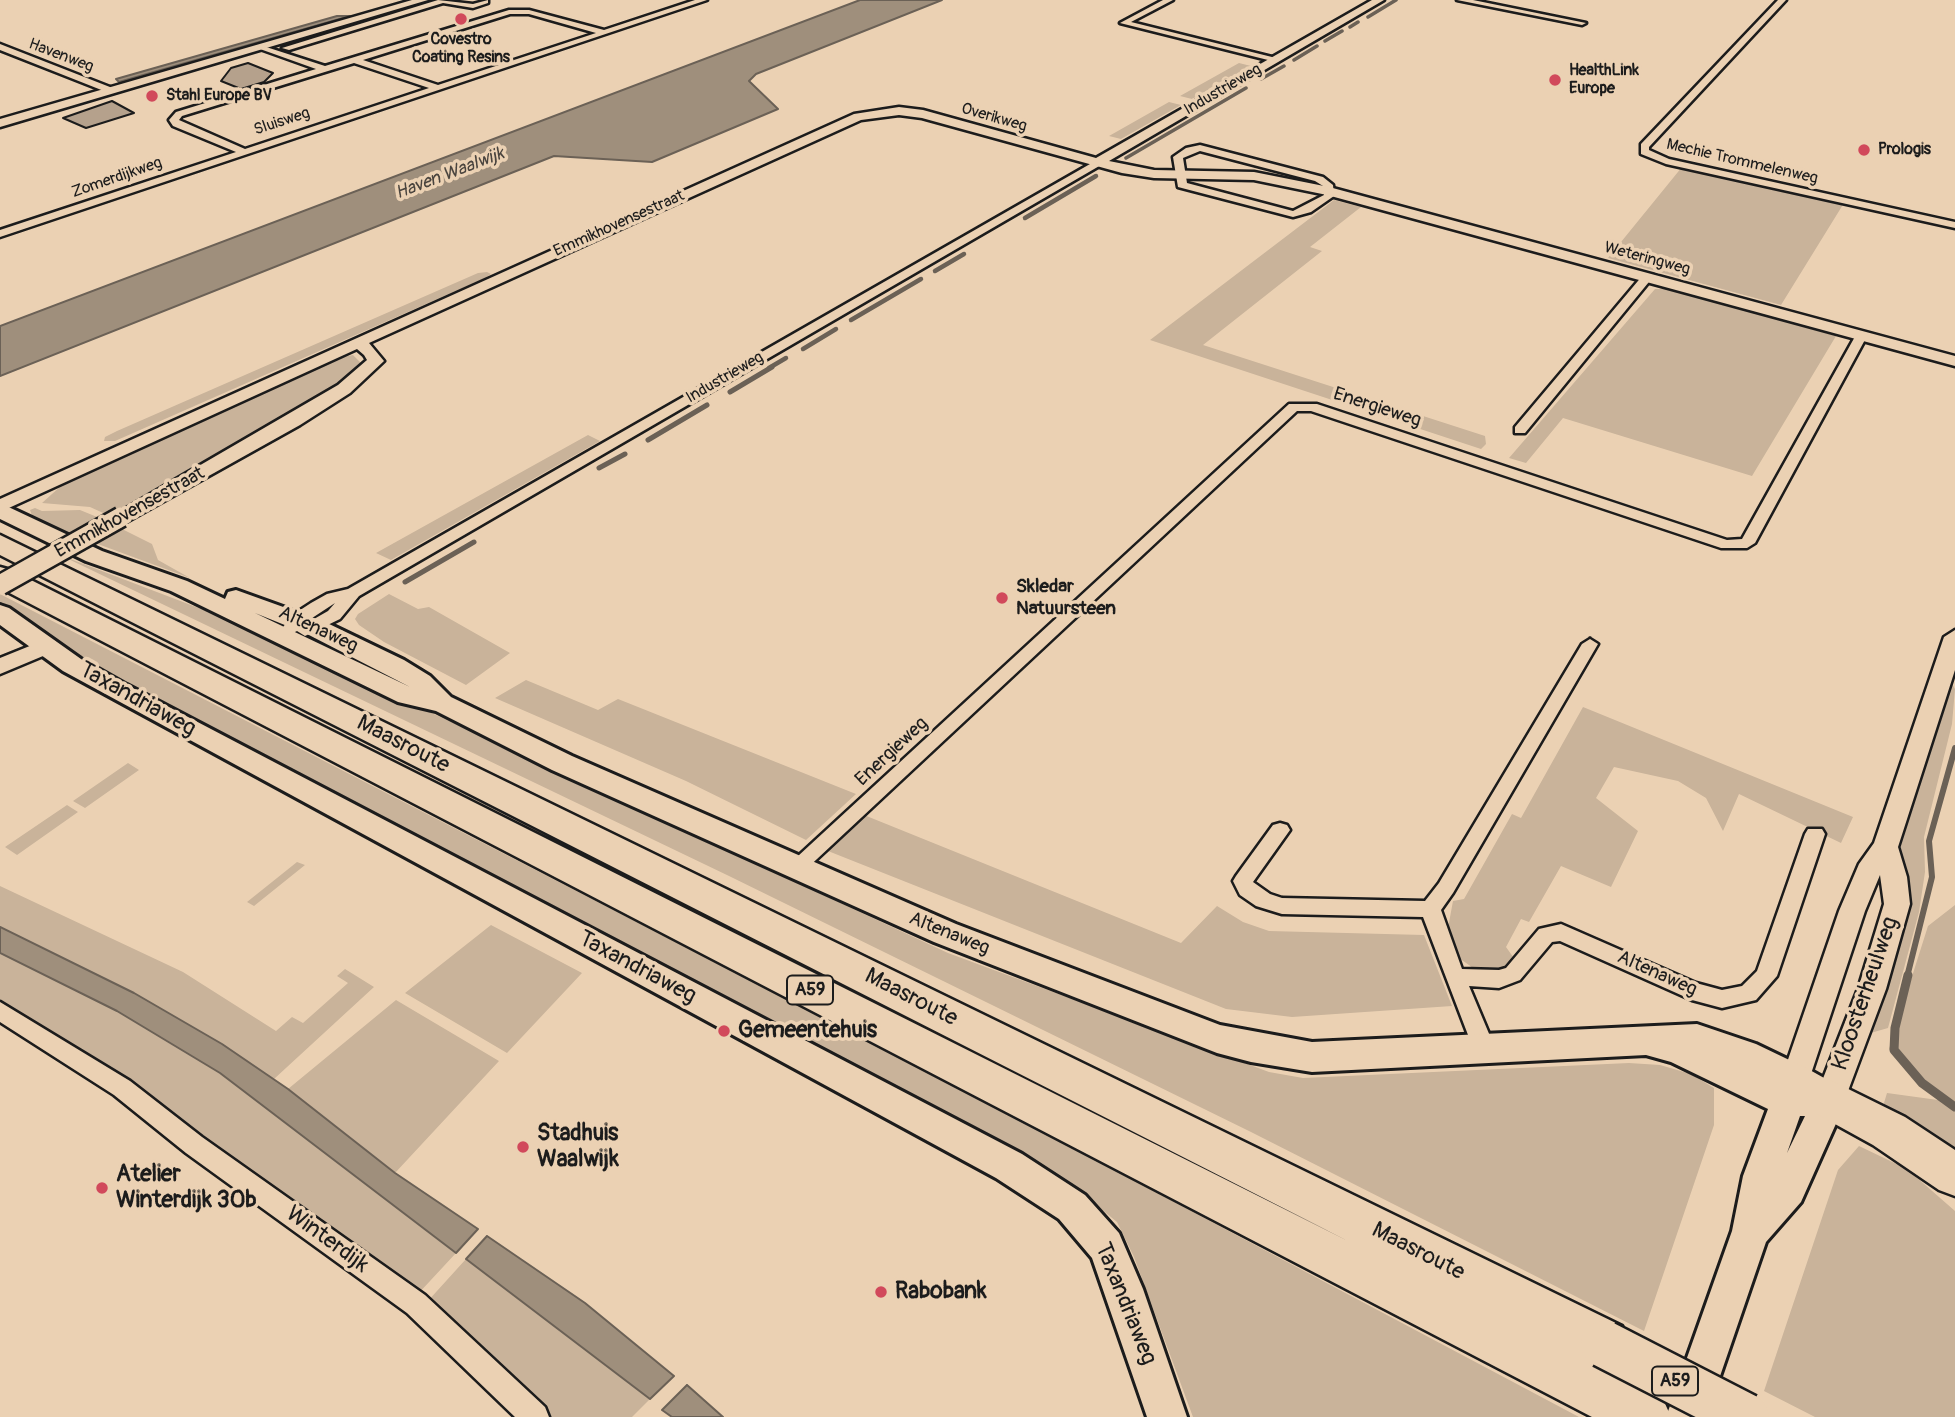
<!DOCTYPE html>
<style>
body{margin:0}
canvas{display:block;background:#ebd1b3}
</style>
<canvas width="1955" height="1417"></canvas>
<script>
const context = document.querySelector('canvas').getContext('2d');
context.lineJoin = 'round';
function paint(path, color) {
  context.fillStyle = color;
  context.fill(path, 'evenodd');
}
function toPath(rows) {
  const path = new Path2D();
  for (const r of rows) {
    path.moveTo(r[0], r[1]);
    for (let i = 2; i < r.length; i += 2) path.lineTo(r[i], r[i + 1]);
  }
  return path;
}
function stroke(path, color, width, dash) {
  context.strokeStyle = color;
  context.lineWidth = width;
  context.lineCap = dash ? 'butt' : 'round';
  context.setLineDash(dash || []);
  context.stroke(path);
}
function write(font, color, halo, rows, align = 'center') {
  context.font = font + ' Pangolin,sans-serif';
  context.lineWidth = 7;
  context.setLineDash([]);
  context.textBaseline = 'middle';
  context.strokeStyle = halo;
  context.fillStyle = color;
  for (const [text, x, y, turn = 0] of rows) {
    context.save();
    context.translate(x, y);
    context.rotate((+turn || 0) * Math.PI / 180);
    context.textAlign = isNaN(turn) ? turn : align;
    if (halo) context.strokeText(text, 0, 0);
    context.fillText(text, 0, 0);
    context.restore();
  }
}
const green = toPath([
 [430,0,444,0,295,44,284,43],
 [1239,63,1251,66,1192,99,1180,96],
 [1169,102,1181,105,1121,139,1109,136],
 [1682,167,1844,203,1781,305,1608,258],
 [1334,200,1361,207,1310,247,1322,251,1203,345,1485,436,1486,444,1481,449,1150,340],
 [487,272,491,274,485,278,115,441,104,441,105,437,117,431,478,273],
 [1655,289,1668,289,1836,336,1752,476,1563,418,1526,463,1509,458],
 [353,355,362,364,358,371,317,401,112,517,90,507,42,503,72,476,329,360],
 [588,435,600,441,391,560,376,553],
 [35,508,42,511,80,510,102,519,74,536,33,518,30,510],
 [114,525,152,544,158,560,190,578,87,540],
 [60,555,238,623,948,953,1269,1072,1303,1078,1629,1063,1660,1065,1691,1074,1714,1088,1714,1125,1644,1331,1251,1132,729,876],
 [0,594,982,1100,1579,1417,1193,1417,1134,1257,1117,1222,1074,1187,1040,1164,973,1133,88,665,33,623,0,605],
 [389,594,418,609,429,607,510,653,466,685,384,642,359,625,355,619,358,614],
 [526,680,598,710,618,699,856,794,806,840,686,781,495,698],
 [1950,680,1955,689,1952,724,1924,837,1925,872,1919,912,1888,1028,1867,1034,1908,911,1898,839],
 [1583,707,1853,817,1841,843,1739,794,1723,831,1706,798,1678,781,1614,767,1596,798,1638,831,1611,887,1561,866,1529,922,1521,919,1506,947,1516,961,1500,970,1476,970,1459,958,1448,928,1453,901,1464,899,1512,814,1521,818],
 [128,763,139,770,85,808,73,801],
 [67,805,78,812,17,855,5,847],
 [864,815,1181,943,1217,906,1243,922,1269,931,1424,935,1452,1006,1292,1017,1226,1009,828,851],
 [297,862,305,865,254,906,247,902],
 [0,886,183,972,276,1031,292,1017,303,1023,348,983,337,976,345,969,374,987,274,1079,155,1005,0,927],
 [1955,905,1955,1159,1881,1113,1887,1093,1938,1100,1889,1049,1928,926],
 [491,925,582,973,507,1053,405,993],
 [0,953,117,1011,220,1073,456,1253,417,1295,66,1041,0,1002],
 [396,1000,499,1061,395,1173,288,1089],
 [1859,1146,1907,1169,1955,1211,1955,1417,1815,1417,1764,1391,1838,1170],
 [466,1259,650,1399,632,1417,549,1417,427,1302]
]);
const water = toPath([
 [860,0,942,0,756,74,749,81,778,109,652,162,554,156,0,376,0,326,860,0],
 [337,16,350,16,119,82,116,79,337,16],
 [0,927,134,993,222,1044,288,1089,395,1173,478,1229,456,1253,220,1073,117,1011,0,953,0,927],
 [487,1236,585,1303,674,1376,650,1399,466,1259,487,1236],
 [687,1385,723,1417,672,1417,662,1410,687,1385]
]);
const streamFar4 = toPath([
 [1368,17,1396,0],
 [1350,27,1358,22],
 [1325,41,1342,31],
 [1294,60,1317,46],
 [1261,79,1284,66],
 [1126,158,1246,88]
]);
const streamFar3 = toPath([
 [1025,218,1096,176],
 [935,271,964,254],
 [851,320,921,279],
 [803,349,836,329],
 [769,368,786,358]
]);
const streamFar2 = toPath([
 [730,392,772,367],
 [648,440,707,405],
 [599,468,625,454],
 [405,582,474,542]
]);
const streamFar1 = toPath([
 [1907,977,1932,877,1929,841,1955,748]
]);
const stream = toPath([
 [1908,975,1895,1028,1894,1050,1922,1083,1955,1107]
]);
const building = toPath([
 [248,63,273,73,264,82,241,89,221,81,231,68,248,63],
 [112,101,134,113,86,128,63,118,112,101]
]);
const minor = toPath([
 [438,0,473,4,488,0,488,3,473,8,443,3,289,50,282,48,438,0],
 [695,0,707,0,0,237,0,230,236,152,173,126,169,120,176,112,316,69,260,49,260,45,325,66,509,10,529,10,604,30,695,0],
 [510,14,529,14,596,33,438,85,363,60,510,14],
 [354,63,429,88,245,149,179,120,182,116,354,63],
 [1163,0,1173,0,1131,22,1280,59,1276,62,1120,23,1163,0],
 [1457,0,1473,0,1586,23,1582,25,1457,0],
 [1778,0,1786,0,1649,147,1649,150,1669,159,1955,222,1955,228,1666,164,1641,154,1641,144,1778,0],
 [0,44,115,89,116,91,109,93,0,50,0,44],
 [1200,145,1323,177,1333,185,1334,196,1311,212,1293,217,1178,187,1173,157,1186,148,1200,145],
 [1200,151,1315,181,1323,186,1324,195,1293,211,1187,183,1183,158,1200,151],
 [1097,160,1102,163,1101,165,359,596,340,619,305,636,297,631,289,635,281,630,291,616,311,603,327,594,348,589,1097,160],
 [335,603,328,611,300,627,303,624,335,603],
 [1643,275,1653,277,1525,433,1515,433,1515,427,1643,275],
 [1857,333,1867,336,1755,543,1747,548,1721,548,1311,411,1297,411,802,873,795,876,788,873,785,868,1289,404,1317,404,1727,540,1742,539,1857,333],
 [1590,639,1598,644,1453,893,1441,910,1462,969,1499,970,1506,968,1539,929,1561,924,1696,983,1722,990,1742,986,1757,971,1805,834,1808,829,1822,829,1825,834,1777,976,1756,1000,1722,1008,1692,1000,1560,941,1552,942,1520,980,1499,988,1469,986,1495,1048,1492,1055,1484,1058,1476,1055,1473,1048,1423,917,1282,914,1256,906,1240,895,1233,881,1236,876,1273,825,1280,823,1287,825,1290,830,1253,882,1270,894,1282,898,1425,901,1439,883,1582,644,1590,639],
 [0,1002,130,1081,202,1137,425,1295,545,1407,549,1417,515,1417,407,1313,186,1153,114,1095,0,1022,0,1002]
]);
const tertiary = toPath([
 [412,0,428,0,0,127,0,119,412,0],
 [1372,0,1384,0,1109,161,1154,170,1254,172,1329,187,1955,356,1955,366,1327,195,1254,180,1154,178,1122,173,922,118,899,115,861,120,369,343,384,361,350,393,300,425,128,521,121,523,111,517,338,385,367,360,364,355,357,349,0,512,0,499,854,114,899,107,923,110,1096,158,1372,0],
 [1955,630,1955,670,1898,847,1907,877,1910,904,1886,989,1845,1099,1841,1108,1830,1112,1819,1108,1815,1099,1858,989,1884,904,1880,875,1865,911,1806,1089,1796,1093,1786,1089,1781,1080,1839,911,1859,864,1874,843,1944,637,1955,630],
 [47,639,55,641,58,646,55,651,0,674,0,658,47,639]
]);
const secondary = toPath([
 [0,503,102,551,187,581,225,599,228,592,236,590,325,622,404,660,430,676,451,697,572,756,956,924,1220,1025,1312,1042,1697,1024,1756,1044,1808,1069,1842,1088,1847,1099,1801,1202,1766,1242,1706,1417,1666,1417,1732,1231,1743,1176,1768,1109,1671,1062,1646,1055,1312,1072,1251,1062,1217,1053,934,942,552,770,436,711,398,702,171,591,86,561,0,519,0,503],
 [255,613,307,634,410,687,255,613],
 [1800,1116,1805,1116,1787,1153,1800,1116],
 [0,605,9,608,81,659,127,685,1022,1154,1085,1195,1119,1233,1143,1289,1187,1417,1147,1417,1092,1258,1059,1219,996,1178,63,671,0,625,0,605]
]);
const motorway = toPath([
 [0,535,1622,1326,1629,1344,1622,1362,1604,1369,1663,1399,1671,1417,1592,1417,0,588,0,567,11,570,1348,1241,0,555,0,535],
 [1830,1080,1905,1117,1955,1150,1955,1196,1939,1190,1873,1145,1815,1113,1808,1099,1815,1085,1830,1080]
]);
const tertiaryBridge = toPath([
 [0,585,121,517]
]);
const motorwayBridge = toPath([
 [1604,1344,1746,1417]
]);
const markers = [
 [461,19,7,"#d1495b"],
 [1555,80,7,"#d1495b"],
 [152,96,7,"#d1495b"],
 [1864,150,7,"#d1495b"],
 [1002,598,7,"#d1495b"],
 [724,1031,7,"#d1495b"],
 [523,1147,7,"#d1495b"],
 [102,1188,7,"#d1495b"],
 [881,1292,7,"#d1495b"]
];
const farPoinames = [
 ["Covestro",461,40,"center"],
 ["Coating Resins",461,58,"center"],
 ["HealthLink",1569,71],
 ["Europe",1569,89],
 ["Stahl Europe BV",166,96],
 ["Prologis",1878,150]
];
const farStreetnames = [
 ["Havenweg",61,56,21],
 ["Industrieweg",1223,90,-30],
 ["Overikweg",994,118,16],
 ["Sluisweg",282,122,-18],
 ["Mechie Trommelenweg",1742,162,13],
 ["Zomerdijkweg",117,178,-19],
 ["Emmikhovensestraat",619,224,-24],
 ["Weteringweg",1647,259,15],
 ["Industrieweg",725,378,-30]
];
const farWaternames = [
 ["Haven Waalwijk",450,174,-21]
];
const shields = [
 [810,990,46],
 [1675,1381,46]
];
const shieldNames = [
 ["A59",810,990],
 ["A59",1675,1381]
];
const streetNames = [
 ["Energieweg",1377,408,18],
 ["Emmikhovensestraat",130,513,-29],
 ["Altenaweg",318,630,25],
 ["Energieweg",892,752,-43],
 ["Altenaweg",949,934,22],
 ["Altenaweg",1657,974,24]
];
const poiNames = [
 ["Skledar",1016,587],
 ["Natuursteen",1016,609]
];
const nearStreetnames = [
 ["Taxandriaweg",137,700,29],
 ["Maasroute",403,745,27],
 ["Taxandriaweg",637,968,28],
 ["Kloosterheulweg",1866,994,-71],
 ["Maasroute",911,998,27],
 ["Winterdijk",327,1240,36],
 ["Maasroute",1418,1252,27],
 ["Taxandriaweg",1125,1304,68]
];
const nearPoinames = [
 ["Gemeentehuis",738,1031],
 ["Stadhuis",537,1134],
 ["Waalwijk",537,1160],
 ["Atelier",116,1175],
 ["Winterdijk 30b",116,1201],
 ["Rabobank",895,1292]
];
paint(green, '#c9b39a');
paint(water, '#9f8f7c');
stroke(water, '#6b6156', 2);
stroke(streamFar4, '#6b6156', 3.5);
stroke(streamFar3, '#6b6156', 4.5);
stroke(streamFar2, '#6b6156', 5);
stroke(streamFar1, '#6b6156', 6);
stroke(stream, '#6b6156', 9);
paint(building, '#b5a18c');
stroke(building, '#1c1c1c', 2);
stroke(minor, '#1c1c1c', 5);
stroke(tertiary, '#1c1c1c', 5);
stroke(secondary, '#1c1c1c', 6);
stroke(motorway, '#1c1c1c', 5);
paint(minor, '#ebd1b3');
paint(tertiary, '#ebd1b3');
paint(secondary, '#ebd1b3');
paint(motorway, '#ebd1b3');
stroke(tertiaryBridge, '#1c1c1c', 24, []);
stroke(motorwayBridge, '#1c1c1c', 51, []);
stroke(tertiaryBridge, '#ebd1b3', 19);
stroke(motorwayBridge, '#ebd1b3', 46);
for (const [x, y, r, color] of markers) {
  const dot = new Path2D();
  dot.arc(x, y, r, 0, 2 * Math.PI);
  context.fillStyle = color;
  context.fill(dot);
  stroke(dot, '#ebd1b3', 2.5);
}
write('bold 16px', '#1c1c1c', '#ebd1b3', farPoinames, 'left');
write('16px', '#1c1c1c', '#ebd1b3', farStreetnames);
write('italic 18px', '#4a443e', '#ebd1b3', farWaternames);
for (const [x, y, w] of shields) {
  const box = new Path2D();
  box.roundRect(x - w / 2, y - 14.5, w, 29, 5);
  context.fillStyle = '#ebd1b3';
  context.fill(box);
  stroke(box, '#1c1c1c', 2);
}
write('bold 18px', '#1c1c1c', null, shieldNames);
write('19px', '#1c1c1c', '#ebd1b3', streetNames);
write('bold 19px', '#1c1c1c', '#ebd1b3', poiNames, 'left');
write('23px', '#1c1c1c', '#ebd1b3', nearStreetnames);
write('bold 23px', '#1c1c1c', '#ebd1b3', nearPoinames, 'left');
</script>
